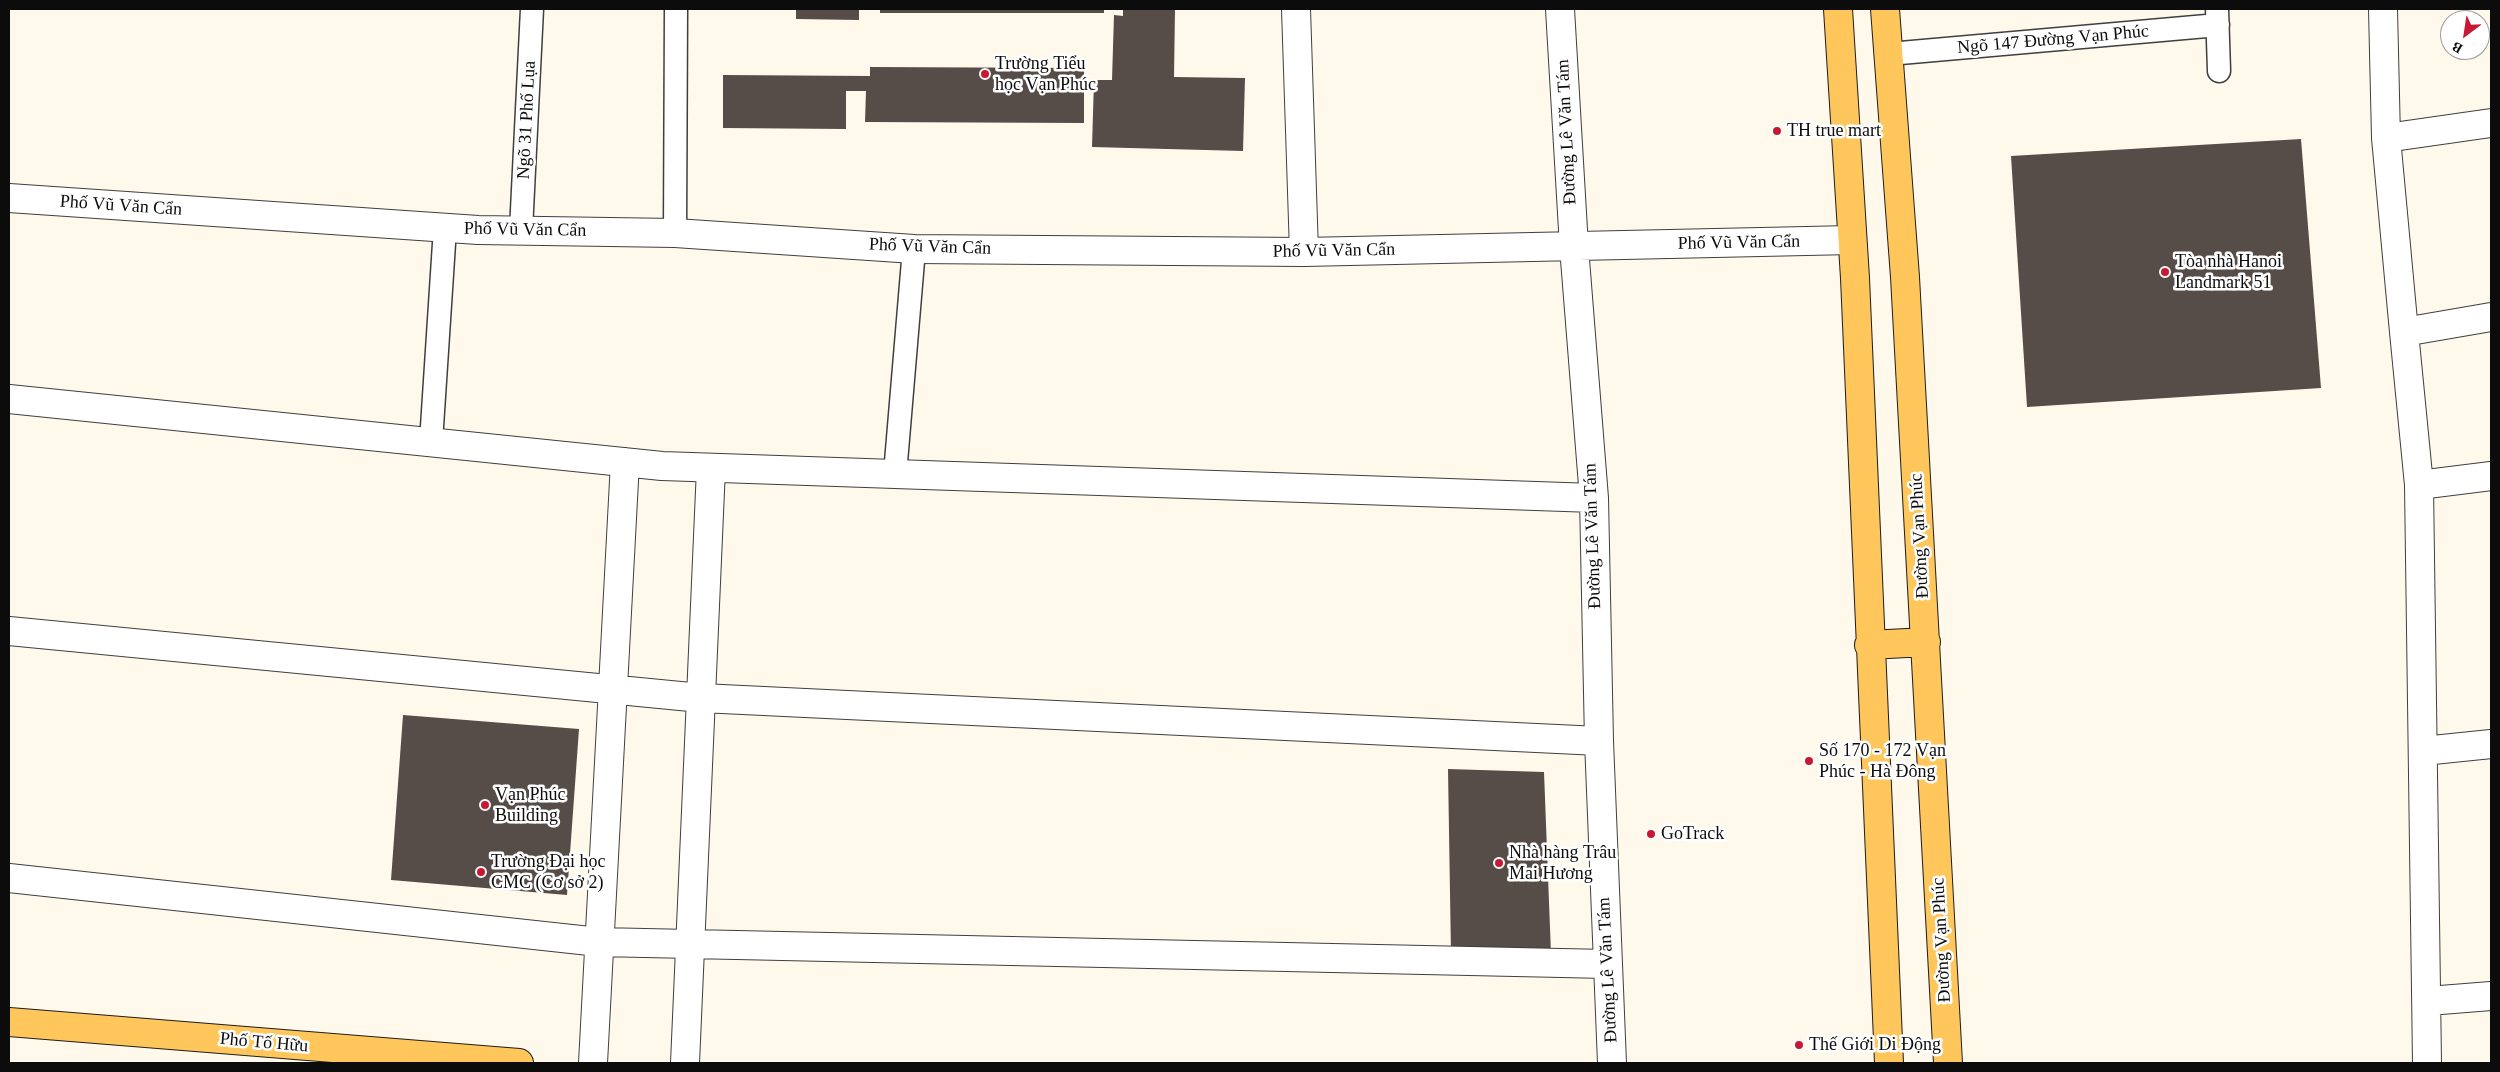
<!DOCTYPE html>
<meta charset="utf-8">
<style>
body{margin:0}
#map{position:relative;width:2500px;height:1072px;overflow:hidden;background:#fff9eb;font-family:"Times New Roman",serif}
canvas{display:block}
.frame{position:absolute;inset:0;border:10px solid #0c0c0c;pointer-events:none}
.north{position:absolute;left:2440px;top:10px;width:50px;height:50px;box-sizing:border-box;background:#fff;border:1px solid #9e9e9e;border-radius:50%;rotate:211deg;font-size:14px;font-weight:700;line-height:20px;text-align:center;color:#0c0c0c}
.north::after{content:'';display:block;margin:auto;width:18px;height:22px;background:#c81833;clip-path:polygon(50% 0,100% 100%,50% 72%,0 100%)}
</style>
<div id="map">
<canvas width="2500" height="1072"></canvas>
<div class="frame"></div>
<div class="north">B</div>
</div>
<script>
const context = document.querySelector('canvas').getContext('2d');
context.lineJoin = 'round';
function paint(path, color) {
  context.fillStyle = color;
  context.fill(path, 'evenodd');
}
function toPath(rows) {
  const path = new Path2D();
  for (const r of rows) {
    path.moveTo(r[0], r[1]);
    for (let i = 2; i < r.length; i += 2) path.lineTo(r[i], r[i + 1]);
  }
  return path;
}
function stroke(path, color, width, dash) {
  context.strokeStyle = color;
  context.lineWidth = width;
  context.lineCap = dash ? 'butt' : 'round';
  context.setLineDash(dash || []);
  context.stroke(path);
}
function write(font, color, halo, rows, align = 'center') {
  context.font = font + ' "Times New Roman",serif';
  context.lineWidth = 5;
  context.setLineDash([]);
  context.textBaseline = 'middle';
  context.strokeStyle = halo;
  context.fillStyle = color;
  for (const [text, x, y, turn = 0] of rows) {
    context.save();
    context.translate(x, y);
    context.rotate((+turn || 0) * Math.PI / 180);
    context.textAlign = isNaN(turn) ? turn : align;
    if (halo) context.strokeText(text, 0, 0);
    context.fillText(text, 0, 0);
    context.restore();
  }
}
const building = toPath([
 [796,9,859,9,859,20,796,19],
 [880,9,1104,9,1104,13,880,13],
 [1123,9,1175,9,1174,77,1245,78,1243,151,1092,147,1094,80,1112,80,1114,15,1123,16],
 [870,67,1084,68,1084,123,865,122,866,91,846,91,846,129,723,128,723,75,870,76],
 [2301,139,2321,388,2027,407,2011,156],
 [403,715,579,729,567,895,391,880],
 [1448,769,1544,772,1551,954,1451,954]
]);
const service = toPath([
 [2217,9,2219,71],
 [1889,54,2218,25],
 [521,230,532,9],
 [675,233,676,9],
 [431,442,445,228],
 [895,474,914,249]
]);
const minor = toPath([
 [1296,9,1304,252],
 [1560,9,1574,247,1594,498,1599,741,1612,1063],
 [2383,9,2386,138,2404,332],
 [2386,138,2491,123],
 [9,198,478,230,675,233,914,249,1304,252,1852,240],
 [9,399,662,466,1594,498],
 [2419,485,2404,332,2491,317],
 [9,631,701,698,1599,741],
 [2423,751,2491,744],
 [9,878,599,942,1607,964],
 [2428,1001,2491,996],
 [593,1063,625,462],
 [685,1063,711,468],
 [2427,1063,2419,485,2491,476]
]);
const primary = toPath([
 [1838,9,1855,278,1889,1063],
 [1885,9,1905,277,1948,1063],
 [1869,645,1926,642],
 [9,1022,519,1063]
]);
const markers = [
 [985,74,5,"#c81833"],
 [1777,131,5,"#c81833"],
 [2165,272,5,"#c81833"],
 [1809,761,5,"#c81833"],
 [485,805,5,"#c81833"],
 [1651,834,5,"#c81833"],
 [1499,863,5,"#c81833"],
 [481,872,5,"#c81833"],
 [1799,1045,5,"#c81833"]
];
const streetNames = [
 ["Ngõ 147 Đường Vạn Phúc",2053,40,-5],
 ["Ngõ 31 Phố Lụa",527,120,-87],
 ["Đường Lê Văn Tám",1567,132,-93],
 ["Phố Vũ Văn Cẩn",121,206,4],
 ["Phố Vũ Văn Cẩn",525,230,1],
 ["Phố Vũ Văn Cẩn",1739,243,-1],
 ["Phố Vũ Văn Cẩn",930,247,2],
 ["Phố Vũ Văn Cẩn",1334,251,-1],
 ["Đường Lê Văn Tám",1593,536,-92],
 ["Đường Vạn Phúc",1920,536,-93],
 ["Đường Vạn Phúc",1942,940,-93],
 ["Đường Lê Văn Tám",1608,970,-93],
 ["Phố Tố Hữu",264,1043,5]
];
const poiNames = [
 ["Trường Tiểu",995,64],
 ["học Vạn Phúc",995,85],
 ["TH true mart",1787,131],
 ["Tòa nhà Hanoi",2175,262],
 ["Landmark 51",2175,283],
 ["Số 170 - 172 Vạn",1819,751],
 ["Phúc - Hà Đông",1819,772],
 ["Vạn Phúc",495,795],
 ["Building",495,816],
 ["GoTrack",1661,834],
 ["Nhà hàng Trâu",1509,853],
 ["Mai Hương",1509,874],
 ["Trường Đại học",491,862],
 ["CMC (Cơ sở 2)",491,883],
 ["Thế Giới Di Động",1809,1045]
];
paint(building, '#564c48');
stroke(service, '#3f3f3f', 25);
stroke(minor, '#3f3f3f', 30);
stroke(primary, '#1d1d1d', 30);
stroke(service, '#fff', 22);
stroke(minor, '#fff', 28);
stroke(primary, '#ffc65b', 28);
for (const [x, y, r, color] of markers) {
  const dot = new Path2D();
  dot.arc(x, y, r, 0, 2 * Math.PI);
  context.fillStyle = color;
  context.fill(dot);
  stroke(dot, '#fff', 2);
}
write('18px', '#0c0c0c', '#fff', streetNames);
write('18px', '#0c0c0c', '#fff', poiNames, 'left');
</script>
